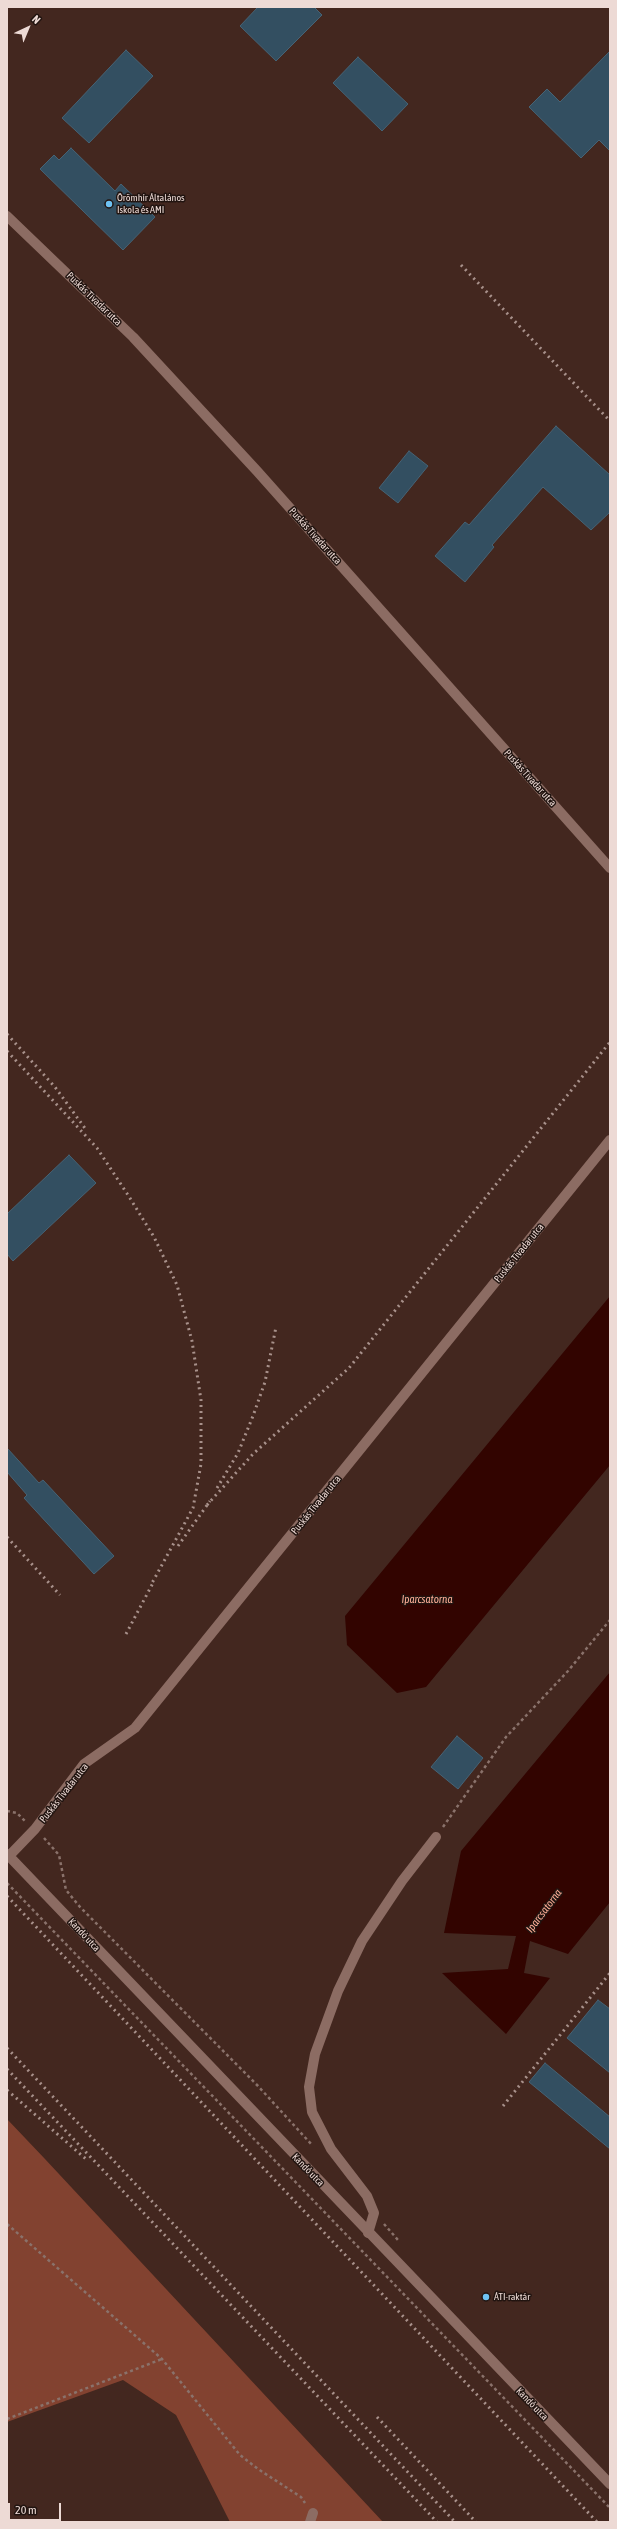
<!DOCTYPE html>
<meta charset="utf-8">
<style>
body{margin:0}
#map{position:relative;width:617px;height:2529px;overflow:hidden;background:#43271f;font-family:"Asap Condensed",sans-serif}
canvas{display:block}
.frame{position:absolute;inset:0;border:8px solid #eddad5;pointer-events:none}
.north{position:absolute;left:8px;top:8px;width:40px;height:40px;-webkit-text-stroke:3px #211410;paint-order:stroke;rotate:44deg;font-size:11px;font-weight:700;line-height:16px;text-align:center;color:#eddad5}
.north::after{content:'';display:block;margin:auto;width:14px;height:18px;background:#eddad5;clip-path:polygon(50% 0,100% 100%,50% 72%,0 100%)}
.scale{position:absolute;left:8px;top:2503px;width:53px;height:18px;box-sizing:border-box;border:2px solid #eddad5;border-top:0;padding-left:5px;font-size:12px;line-height:14px;white-space:nowrap;color:#eddad5;-webkit-text-stroke:3px #211410;paint-order:stroke}
</style>
<div id="map">
<canvas width="617" height="2529"></canvas>
<div class="frame"></div>
<div class="north">N</div>
<div class="scale">20 m</div>
</div>
<script>
const context = document.querySelector('canvas').getContext('2d');
context.lineJoin = 'round';
function paint(path, color) {
  context.fillStyle = color;
  context.fill(path, 'evenodd');
}
function toPath(rows) {
  const path = new Path2D();
  for (const r of rows) {
    path.moveTo(r[0], r[1]);
    for (let i = 2; i < r.length; i += 2) path.lineTo(r[i], r[i + 1]);
  }
  return path;
}
function stroke(path, color, width, dash) {
  context.strokeStyle = color;
  context.lineWidth = width;
  context.lineCap = dash ? 'butt' : 'round';
  context.setLineDash(dash || []);
  context.stroke(path);
}
function write(font, color, halo, rows, align = 'center') {
  context.font = font + ' "Asap Condensed",sans-serif';
  context.lineWidth = 3;
  context.setLineDash([]);
  context.textBaseline = 'middle';
  context.strokeStyle = halo;
  context.fillStyle = color;
  for (const [text, x, y, turn = 0] of rows) {
    context.save();
    context.translate(x, y);
    context.rotate((+turn || 0) * Math.PI / 180);
    context.textAlign = isNaN(turn) ? turn : align;
    if (halo) context.strokeText(text, 0, 0);
    context.fillText(text, 0, 0);
    context.restore();
  }
}
const green = toPath([
 [7,2119,45,2159,383,2522,230,2522,176,2415,123,2380,7,2422]
]);
const water = toPath([
 [610,1296,610,1465,426,1687,397,1693,347,1645,345,1616],
 [610,1672,610,1902,568,1954,530,1941,524,1973,550,1978,506,2034,442,1973,508,1969,516,1936,444,1933,461,1851]
]);
const building = toPath([
 [258,7,314,7,322,15,276,61,240,26,258,7],
 [126,50,153,76,89,143,62,118,126,50],
 [610,51,610,151,599,140,581,158,529,107,547,89,560,102,610,51],
 [358,57,408,104,382,131,333,83,358,57],
 [71,148,115,191,121,184,155,217,123,250,40,169,54,155,59,160,71,148],
 [556,426,610,475,610,512,591,530,543,487,492,545,494,547,465,582,435,556,465,522,469,525,556,426],
 [409,451,428,466,398,503,379,488,409,451],
 [69,1155,96,1183,13,1261,7,1254,7,1214,69,1155],
 [7,1448,39,1483,43,1480,114,1556,94,1574,24,1498,27,1495,7,1472,7,1448],
 [457,1736,483,1758,458,1789,431,1767,457,1736],
 [598,2000,610,2009,610,2073,567,2038,598,2000],
 [545,2063,610,2117,610,2149,529,2082,545,2063]
]);
const path = toPath([
 [7,1811,17,1813,25,1821],
 [443,1827,506,1737,568,1671,610,1620],
 [44,1838,59,1855,66,1890,80,1907,258,2086,312,2145],
 [7,1883,610,2508],
 [7,2224,162,2359,240,2455,258,2469,301,2497,305,2503],
 [384,2224,398,2240],
 [7,2419,162,2359]
]);
const minor = toPath([
 [7,216,133,337,257,471,610,868],
 [7,1854,610,2484],
 [9,1856,35,1829,84,1764,135,1728,610,1140],
 [368,2233,374,2213,367,2196,331,2149,312,2112,309,2087,315,2054,338,1991,362,1941,402,1881,436,1837],
 [310,2522,313,2513]
]);
const rail = toPath([
 [461,265,610,421],
 [7,1034,55,1087,87,1131],
 [7,1051,97,1148,128,1195,154,1237,177,1285,192,1341,201,1400,201,1464,193,1508,151,1585],
 [217,1488,238,1453,253,1416,265,1382,276,1327],
 [207,1505,253,1454,349,1368,610,1042],
 [7,1537,60,1595],
 [178,1546,210,1501],
 [126,1634,154,1581],
 [7,1896,597,2522],
 [7,2048,455,2522],
 [7,2069,437,2522],
 [7,2090,87,2160],
 [503,2106,610,1973],
 [377,2417,476,2522]
]);
const markers = [
 [109,204,4,"#6ec2f3"],
 [486,2297,4,"#6ec2f3"]
];
const poiNames = [
 ["Örömhír Általános",117,198],
 ["Iskola és AMI",117,210],
 ["ÁTI-raktár",494,2297]
];
const streetNames = [
 ["Puskás Tivadar utca",94,299,44],
 ["Puskás Tivadar utca",315,536,48],
 ["Puskás Tivadar utca",530,778,48],
 ["Puskás Tivadar utca",519,1253,-51],
 ["Puskás Tivadar utca",316,1505,-51],
 ["Puskás Tivadar utca",64,1793,-52],
 ["Kandó utca",84,1935,47],
 ["Kandó utca",308,2170,46],
 ["Kandó utca",532,2404,46]
];
const waterNames = [
 ["Iparcsatorna",427,1600],
 ["Iparcsatorna",544,1911,-53]
];
paint(green, '#824230');
paint(water, '#320400');
paint(building, '#334f61');
stroke(building, '#466375', 1);
stroke(path, '#8a726b', 2.5, [3, 3]);
stroke(minor, '#8c6c63', 10);
stroke(rail, '#a8918b', 3, [2, 4]);
for (const [x, y, r, color] of markers) {
  const dot = new Path2D();
  dot.arc(x, y, r, 0, 2 * Math.PI);
  context.fillStyle = color;
  context.fill(dot);
  stroke(dot, '#211410', 1.5);
}
write('10px', '#eddad5', '#211410', poiNames, 'left');
write('10px', '#eddad5', '#211410', streetNames);
write('italic 11px', '#feae97', '#211410', waterNames);
</script>
